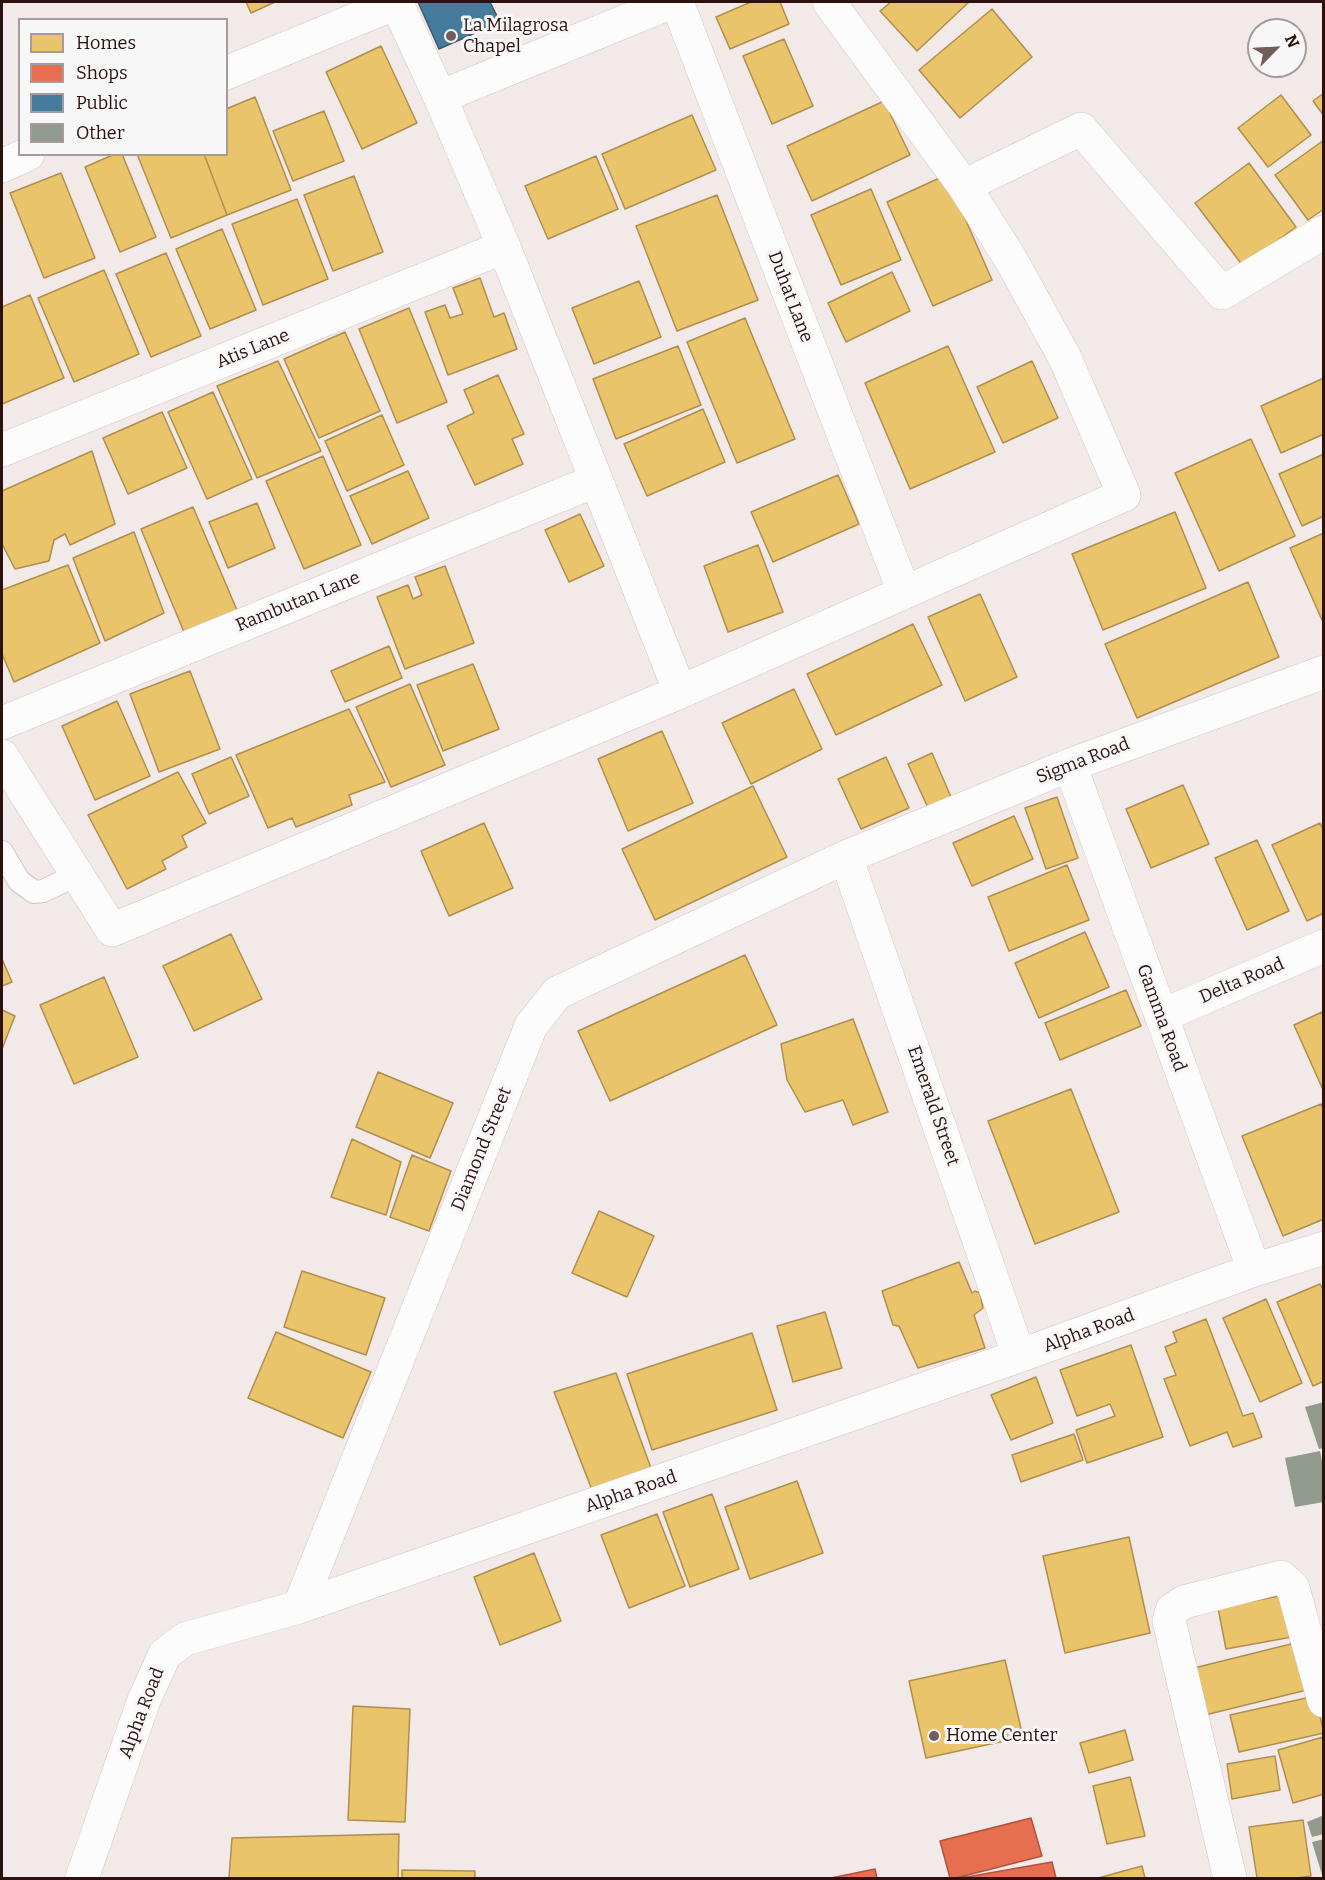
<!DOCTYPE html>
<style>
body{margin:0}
#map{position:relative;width:1325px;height:1880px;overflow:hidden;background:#f2eae8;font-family:Bitter,serif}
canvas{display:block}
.frame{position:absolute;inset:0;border:3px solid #2d110e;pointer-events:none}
.legend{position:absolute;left:18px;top:18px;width:210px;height:138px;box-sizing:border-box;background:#f7f7f7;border:2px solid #a69b9a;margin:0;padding:8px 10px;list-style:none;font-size:18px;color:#2d110e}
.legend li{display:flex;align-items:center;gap:12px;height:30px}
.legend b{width:30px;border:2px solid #a69b9a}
.north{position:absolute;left:1247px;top:18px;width:60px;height:60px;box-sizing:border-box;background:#f7f7f7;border:2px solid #a69b9a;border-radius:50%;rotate:66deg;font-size:16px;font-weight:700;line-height:24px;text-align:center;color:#2d110e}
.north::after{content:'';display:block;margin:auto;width:21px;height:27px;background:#725d5a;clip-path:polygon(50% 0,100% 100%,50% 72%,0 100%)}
</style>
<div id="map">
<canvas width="1325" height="1880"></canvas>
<div class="frame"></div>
<ul class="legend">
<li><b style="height:16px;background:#e9c46a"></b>Homes</li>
<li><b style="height:16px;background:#e76f51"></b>Shops</li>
<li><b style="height:16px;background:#457b9d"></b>Public</li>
<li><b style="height:16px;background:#909b8e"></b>Other</li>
</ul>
<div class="north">N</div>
</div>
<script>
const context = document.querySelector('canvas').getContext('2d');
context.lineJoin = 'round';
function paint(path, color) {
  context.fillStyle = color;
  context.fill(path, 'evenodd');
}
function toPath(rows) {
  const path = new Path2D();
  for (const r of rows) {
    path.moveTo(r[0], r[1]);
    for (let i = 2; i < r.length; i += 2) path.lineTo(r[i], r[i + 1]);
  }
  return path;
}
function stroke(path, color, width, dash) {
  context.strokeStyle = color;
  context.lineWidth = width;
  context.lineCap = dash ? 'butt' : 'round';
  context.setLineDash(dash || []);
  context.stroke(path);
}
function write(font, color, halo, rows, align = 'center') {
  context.font = font + ' Bitter,serif';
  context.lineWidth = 6;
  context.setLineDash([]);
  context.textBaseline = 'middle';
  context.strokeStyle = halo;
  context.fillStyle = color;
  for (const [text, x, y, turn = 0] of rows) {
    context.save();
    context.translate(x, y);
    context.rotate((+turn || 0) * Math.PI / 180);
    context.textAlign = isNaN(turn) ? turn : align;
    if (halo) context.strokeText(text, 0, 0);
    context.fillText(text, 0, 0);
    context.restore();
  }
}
const homes = toPath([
 [246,2,275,2,251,13,246,2],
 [751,2,780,2,789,24,730,49,716,17,751,2],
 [891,2,969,2,917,51,880,11,891,2],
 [992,9,1032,57,960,118,919,70,992,9],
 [784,39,813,106,772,124,743,56,784,39],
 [381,46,417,123,362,149,326,72,381,46],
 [1324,93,1324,116,1313,101,1324,93],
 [1281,95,1311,135,1268,167,1238,128,1281,95],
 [255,97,291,190,227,215,204,154,226,154,226,109,255,97],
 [884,101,910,155,812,201,787,146,884,101],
 [324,111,344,161,293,181,273,131,324,111],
 [692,115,716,170,625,209,602,154,692,115],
 [1324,140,1324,209,1308,220,1275,175,1324,140],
 [115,154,122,154,156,237,120,252,85,167,115,154],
 [137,154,204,154,227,215,171,238,137,154],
 [596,156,618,209,548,239,525,186,596,156],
 [1249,163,1296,227,1243,266,1195,203,1249,163],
 [61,173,95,258,44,278,10,193,61,173],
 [946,175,992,280,933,306,887,202,946,175],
 [354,176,383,252,333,271,304,195,354,176],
 [871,189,901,260,841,285,811,215,871,189],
 [717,195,758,300,677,331,636,226,717,195],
 [297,199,328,279,263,305,232,224,297,199],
 [222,229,256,310,210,329,176,249,222,229],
 [166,253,201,336,151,357,116,274,166,253],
 [104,270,139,354,74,382,38,298,104,270],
 [892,272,910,311,846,342,828,303,892,272],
 [480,278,494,317,504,313,517,349,448,375,425,312,445,305,450,318,463,314,453,288,480,278],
 [639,281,661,337,594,364,572,308,639,281],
 [30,295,64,378,2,404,2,307,30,295],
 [409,308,447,402,397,423,359,329,409,308],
 [745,318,795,439,737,463,687,342,745,318],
 [345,332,380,411,319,438,284,359,345,332],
 [678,346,701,405,616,439,593,379,678,346],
 [948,346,995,452,910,489,865,383,948,346],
 [278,361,321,451,257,478,217,386,278,361],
 [1032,361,1058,418,1003,443,977,387,1032,361],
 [498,375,524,434,512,439,523,464,475,485,447,426,474,413,464,390,498,375],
 [1324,378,1324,434,1281,453,1261,406,1324,378],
 [213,392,252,479,207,499,168,412,213,392],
 [703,409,725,462,647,496,624,444,703,409],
 [162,412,187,468,128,494,103,438,162,412],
 [382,415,404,465,347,491,325,441,382,415],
 [1251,439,1295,536,1219,571,1175,473,1251,439],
 [92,451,115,524,70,545,65,534,54,540,49,561,15,569,2,544,2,491,92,451],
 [1324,454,1324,516,1302,526,1279,474,1324,454],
 [323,456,361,545,304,569,266,481,323,456],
 [408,471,429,518,372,544,350,496,408,471],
 [838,475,859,524,773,562,751,512,838,475],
 [257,503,275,548,228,568,209,522,257,503],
 [193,507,237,610,184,632,141,529,193,507],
 [1175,512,1206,588,1103,630,1072,554,1175,512],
 [580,514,604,566,569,582,545,530,580,514],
 [134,532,164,613,105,641,73,558,134,532],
 [1324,533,1324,619,1322,620,1290,548,1324,533],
 [758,545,783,612,728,632,704,566,758,545],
 [68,565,100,643,14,682,2,654,2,590,68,565],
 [445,566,474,643,405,669,377,597,408,585,413,599,422,595,415,577,445,566],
 [1248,582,1279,657,1137,718,1105,644,1248,582],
 [980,594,1017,677,965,701,928,617,980,594],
 [913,624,942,685,836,735,807,674,913,624],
 [389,646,402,678,345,702,331,671,389,646],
 [473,664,499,729,443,751,417,685,473,664],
 [190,671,220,749,159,772,130,694,190,671],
 [410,684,445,765,391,787,356,707,410,684],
 [794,689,822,749,751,784,722,723,794,689],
 [117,701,150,776,95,800,62,726,117,701],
 [349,709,385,782,349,795,352,805,296,827,292,818,268,828,236,755,349,709],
 [662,731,693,803,628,831,598,759,662,731],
 [932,753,951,797,928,808,908,764,932,753],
 [231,757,249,796,209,814,192,774,231,757],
 [886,757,909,808,861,829,838,779,886,757],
 [178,772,206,823,182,836,187,847,162,861,166,869,127,889,88,815,178,772],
 [1183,785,1209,844,1151,868,1126,809,1183,785],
 [753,786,787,857,655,920,622,849,753,786],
 [1057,797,1078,858,1046,869,1025,808,1057,797],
 [1014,816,1033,859,972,886,953,843,1014,816],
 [484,823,513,888,449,916,421,851,484,823],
 [1320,823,1324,831,1324,913,1307,921,1272,845,1320,823],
 [1257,840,1289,911,1247,930,1215,858,1257,840],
 [1067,865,1089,920,1009,951,988,897,1067,865],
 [1085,932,1109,987,1039,1018,1015,963,1085,932],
 [231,934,262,999,194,1031,163,966,231,934],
 [745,955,777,1025,610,1101,578,1031,745,955],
 [2,959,12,982,2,986,2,959],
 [104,977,138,1057,74,1084,40,1005,104,977],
 [1126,990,1141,1026,1060,1060,1045,1023,1126,990],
 [2,1010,15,1016,2,1049,2,1010],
 [1322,1012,1324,1015,1324,1092,1294,1025,1322,1012],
 [853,1019,888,1112,853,1125,843,1100,805,1112,787,1080,781,1044,853,1019],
 [378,1072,453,1103,430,1158,356,1127,378,1072],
 [1071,1089,1119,1212,1035,1244,988,1121,1071,1089],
 [1321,1104,1324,1111,1324,1219,1283,1236,1242,1136,1321,1104],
 [352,1139,401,1162,386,1215,331,1197,352,1139],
 [412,1155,451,1171,429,1231,390,1217,412,1155],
 [599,1211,654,1236,627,1297,572,1273,599,1211],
 [959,1262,972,1293,975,1291,980,1293,983,1308,974,1315,985,1348,918,1368,899,1326,893,1325,882,1291,959,1262],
 [302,1271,385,1298,366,1355,284,1327,302,1271],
 [1320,1284,1324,1291,1324,1381,1313,1386,1277,1302,1320,1284],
 [1266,1299,1302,1383,1260,1402,1223,1318,1266,1299],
 [825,1312,842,1368,793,1382,777,1326,825,1312],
 [1206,1319,1243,1416,1253,1413,1262,1437,1233,1447,1227,1432,1190,1446,1164,1379,1176,1375,1165,1347,1177,1342,1173,1332,1206,1319],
 [276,1332,371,1372,343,1438,248,1398,276,1332],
 [752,1333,777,1410,652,1450,627,1374,752,1333],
 [1131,1345,1163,1437,1087,1463,1076,1430,1115,1416,1110,1404,1077,1416,1060,1370,1131,1345],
 [616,1373,651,1468,592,1490,554,1392,616,1373],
 [1036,1377,1053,1423,1011,1440,991,1395,1036,1377],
 [1074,1434,1083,1460,1021,1482,1012,1455,1074,1434],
 [797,1481,823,1553,750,1579,725,1507,797,1481],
 [712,1494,739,1569,690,1587,663,1512,712,1494],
 [657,1514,685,1586,629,1608,601,1535,657,1514],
 [1129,1537,1150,1633,1065,1653,1043,1556,1129,1537],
 [534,1553,561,1621,500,1645,474,1577,534,1553],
 [1284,1595,1292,1637,1226,1649,1218,1608,1284,1595],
 [1299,1642,1311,1689,1205,1715,1194,1668,1299,1642],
 [1005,1660,1023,1737,926,1758,909,1681,1005,1660],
 [1315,1696,1324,1733,1239,1752,1230,1715,1315,1696],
 [353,1706,410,1709,405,1822,348,1820,353,1706],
 [1125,1730,1133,1760,1089,1773,1080,1743,1125,1730],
 [1323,1737,1324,1794,1293,1803,1278,1750,1323,1737],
 [1275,1756,1280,1790,1232,1799,1227,1764,1275,1756],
 [1130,1777,1145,1836,1107,1844,1093,1786,1130,1777],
 [1303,1820,1311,1876,1296,1878,1257,1878,1249,1827,1303,1820],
 [399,1834,398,1878,229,1878,232,1838,399,1834],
 [1142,1866,1145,1878,1098,1878,1142,1866],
 [402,1870,475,1871,475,1878,402,1878,402,1870]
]);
const shops = toPath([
 [1031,1818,1042,1856,956,1878,950,1878,940,1841,1031,1818],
 [1052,1862,1056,1878,961,1878,1052,1862],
 [875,1869,877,1878,831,1878,875,1869]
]);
const public = toPath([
 [418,2,490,2,500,22,439,49,418,2]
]);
const building = toPath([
 [1324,1402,1324,1448,1319,1449,1305,1407],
 [1320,1451,1324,1470,1324,1502,1295,1507,1285,1458],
 [1324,1815,1324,1834,1312,1837,1307,1822],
 [1324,1839,1324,1878,1323,1878,1312,1842]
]);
const lane = toPath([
 [2,852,19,881,34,892,43,891,77,875]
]);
const street = toPath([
 [396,2,440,97,504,247,680,692],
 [677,2,904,592],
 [226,73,396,3],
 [440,97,672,2],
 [2,166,28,154],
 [964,186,1081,129,1222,293,1324,232],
 [2,450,504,247],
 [2,723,595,481],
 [2,756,112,930,680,692,1124,495,1065,358,1010,258,964,186,829,2],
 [1070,765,1254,1270],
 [846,857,1019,1356],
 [1161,1016,1324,946],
 [299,1607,531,1026,557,993,846,857,1070,765,1324,672],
 [82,1878,144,1700,165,1654,185,1639,299,1607,1019,1356,1254,1270,1324,1248],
 [1230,1878,1169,1621,1172,1610,1184,1602,1281,1577,1293,1588,1324,1701]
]);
const markers = [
 [451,36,6,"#725d5a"],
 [934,1736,6,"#725d5a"]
];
const poiNames = [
 ["La Milagrosa",463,26],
 ["Chapel",463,47],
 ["Home Center",946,1736]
];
const streetNames = [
 ["Duhat Lane",790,297,69],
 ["Atis Lane",253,349,-22],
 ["Rambutan Lane",298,602,-22],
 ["Sigma Road",1083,761,-21],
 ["Delta Road",1242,981,-23],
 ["Gamma Road",1161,1018,70],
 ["Emerald Street",933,1106,71],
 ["Diamond Street",482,1149,-68],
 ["Alpha Road",1089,1331,-20],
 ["Alpha Road",631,1492,-19],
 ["Alpha Road",142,1713,-69]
];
paint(homes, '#e9c46a');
stroke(homes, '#b18e4e', 1.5);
paint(shops, '#e76f51');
stroke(shops, '#af533d', 1.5);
paint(public, '#457b9d');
stroke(public, '#3e5b72', 1.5);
paint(building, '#909b8e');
stroke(lane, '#d6c4c1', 24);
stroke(street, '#d6c4c1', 34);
stroke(lane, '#fdfcfc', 22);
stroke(street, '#fdfcfc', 33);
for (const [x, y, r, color] of markers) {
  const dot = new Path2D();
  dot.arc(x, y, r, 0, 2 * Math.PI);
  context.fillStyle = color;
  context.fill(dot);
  stroke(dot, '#f7f7f7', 2);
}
write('18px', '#2d110e', '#f7f7f7', poiNames, 'left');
write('18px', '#2d110e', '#f7f7f7', streetNames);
</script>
